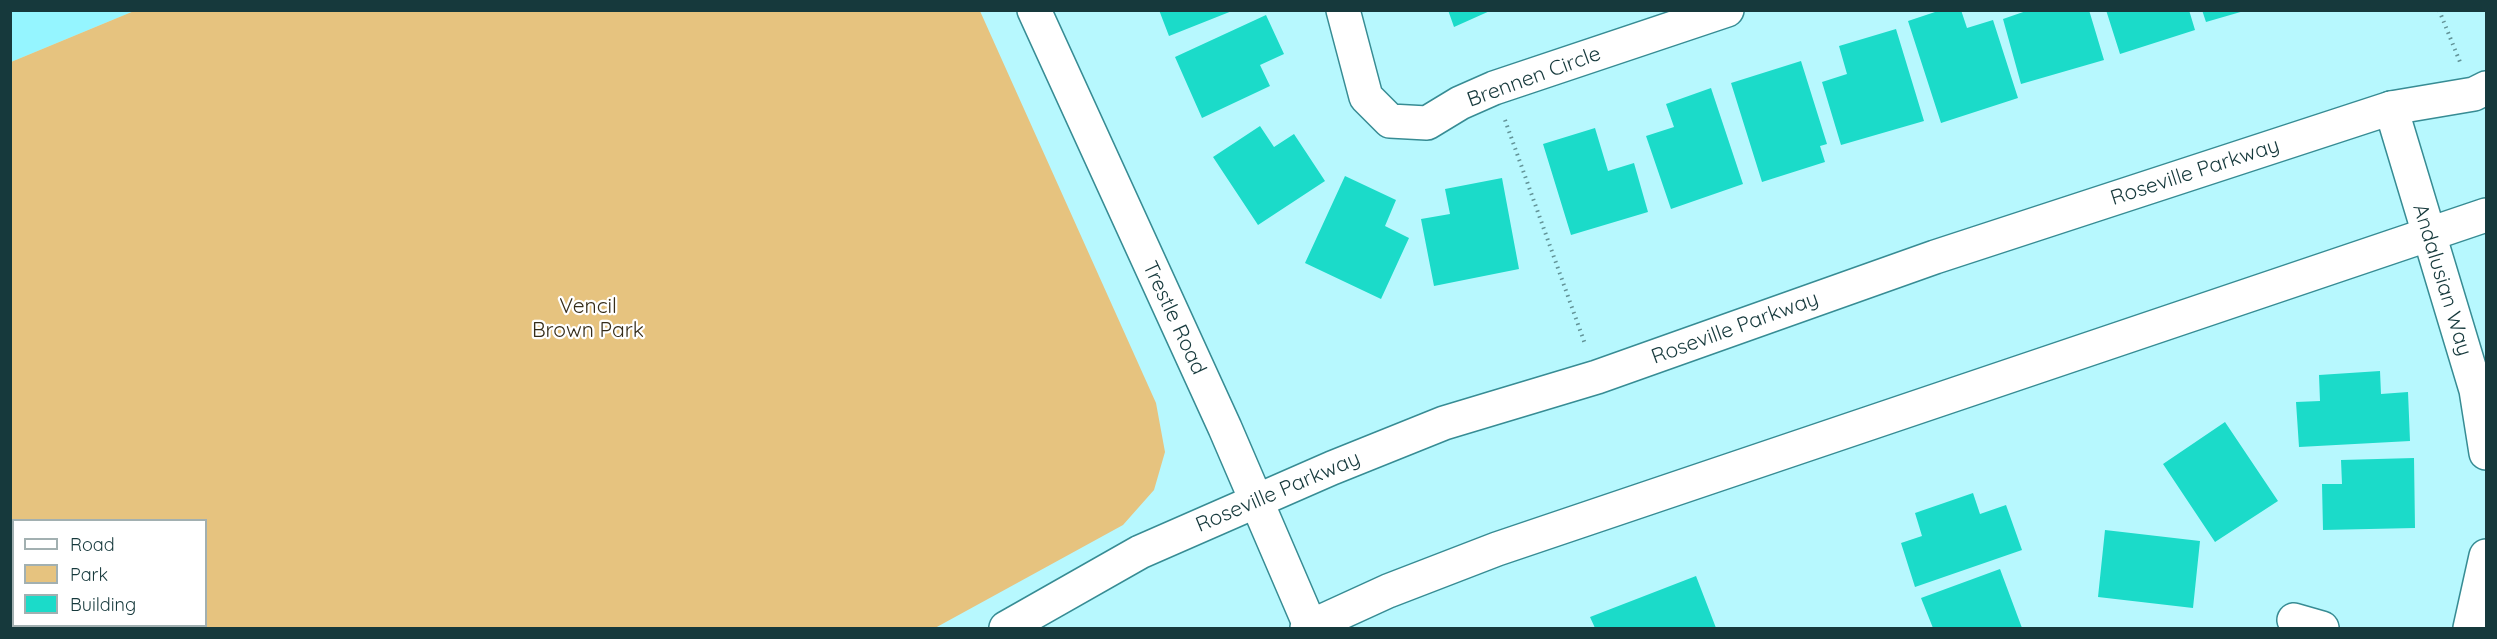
<!DOCTYPE html>
<style>
body{margin:0}
#map{position:relative;width:2497px;height:639px;overflow:hidden;background:#b7f8fe;font-family:Quicksand,sans-serif}
canvas{display:block}
.frame{position:absolute;inset:0;border:12px solid #16393c;pointer-events:none}
.legend{position:absolute;left:12px;top:519px;width:195px;height:108px;box-sizing:border-box;background:#fff;border:2px solid #a2b0b1;margin:0;padding:8px 10px;list-style:none;font-size:18px;color:#16393c}
.legend li{display:flex;align-items:center;gap:12px;height:30px}
.legend b{width:30px;border:2px solid #a2b0b1}
</style>
<div id="map">
<canvas width="2497" height="639"></canvas>
<div class="frame"></div>
<ul class="legend">
<li><b style="height:8px;background:#fff"></b>Road</li>
<li><b style="height:16px;background:#e6c37f"></b>Park</li>
<li><b style="height:16px;background:#1bdbc9"></b>Building</li>
</ul>
</div>
<script>
const context = document.querySelector('canvas').getContext('2d');
context.lineJoin = 'round';
function paint(path, color) {
  context.fillStyle = color;
  context.fill(path, 'evenodd');
}
function toPath(rows) {
  const path = new Path2D();
  for (const r of rows) {
    path.moveTo(r[0], r[1]);
    for (let i = 2; i < r.length; i += 2) path.lineTo(r[i], r[i + 1]);
  }
  return path;
}
function stroke(path, color, width, dash) {
  context.strokeStyle = color;
  context.lineWidth = width;
  context.lineCap = dash ? 'butt' : 'round';
  context.setLineDash(dash || []);
  context.stroke(path);
}
function write(font, color, halo, rows, align = 'center') {
  context.font = font + ' Quicksand,sans-serif';
  context.lineWidth = 4.5;
  context.setLineDash([]);
  context.textBaseline = 'middle';
  context.strokeStyle = halo;
  context.fillStyle = color;
  for (const [text, x, y, turn = 0] of rows) {
    context.save();
    context.translate(x, y);
    context.rotate((+turn || 0) * Math.PI / 180);
    context.textAlign = isNaN(turn) ? turn : align;
    if (halo) context.strokeText(text, 0, 0);
    context.fillText(text, 0, 0);
    context.restore();
  }
}
const built = toPath([
 [11,10,134,10,134,11,11,62]
]);
const green = toPath([
 [134,11,980,11,1156,403,1165,452,1154,490,1123,525,935,628,11,628,11,62],
 [14,520,206,520,206,626,14,626]
]);
const building = toPath([
 [1159,10,1232,10,1232,11,1169,36],
 [1448,10,1492,10,1454,27],
 [1941,10,1961,10,1967,28,1993,20,2018,98,1941,123,1908,21],
 [2029,10,2089,10,2104,60,2021,84,2003,19],
 [2106,10,2189,10,2195,30,2120,54],
 [2202,10,2244,10,2244,11,2206,22],
 [1266,15,1284,54,1260,65,1270,86,1202,118,1175,57],
 [1896,29,1924,121,1841,145,1822,82,1847,74,1839,46],
 [1801,61,1827,144,1820,146,1825,162,1762,182,1731,83],
 [1711,88,1743,184,1671,209,1646,136,1674,127,1666,104],
 [1260,126,1274,147,1294,134,1325,181,1258,225,1213,157],
 [1595,128,1608,171,1634,163,1648,212,1571,235,1543,144],
 [1345,176,1396,200,1385,226,1409,238,1381,299,1305,263],
 [1502,178,1519,269,1434,286,1421,219,1450,214,1445,189],
 [2380,371,2381,394,2408,392,2410,441,2299,447,2296,402,2320,401,2319,375],
 [2225,422,2278,501,2215,542,2163,464],
 [2414,458,2415,528,2323,530,2322,484,2342,484,2341,460],
 [1973,493,1980,514,2006,505,2022,550,1915,587,1901,543,1922,536,1915,513],
 [2105,530,2200,541,2193,608,2098,597],
 [2000,569,2022,628,1933,628,1921,598],
 [1696,576,1716,628,1595,628,1590,617]
]);
const path = toPath([
 [2439,10,2460,62],
 [1505,120,1585,344]
]);
const minor = toPath([
 [1034,10,1225,428,1311,628],
 [1343,10,1366,97,1390,121,1427,123,1460,103,1494,88,1727,10],
 [2391,108,2476,390,2486,453],
 [2294,620,2322,628],
 [2470,628,2486,556]
]);
const major = toPath([
 [1006,628,1140,552,1332,468,1444,423,1597,377,1935,257,2391,108,2474,94,2486,88],
 [1307,628,1388,591,1497,549,2486,215]
]);
const streetNames = [
 ["Brennen Circle",1534,77,-20],
 ["Roseville Parkway",2195,172,-18],
 ["Andalusian Way",2442,280,73],
 ["Trestle Road",1174,318,65],
 ["Roseville Parkway",1735,328,-20],
 ["Roseville Parkway",1278,492,-23]
];
const parkNames = [
 ["Vencil",588,307],
 ["Brown Park",588,331]
];
paint(built, '#95f5ff');
paint(green, '#e6c37f');
paint(building, '#1bdbc9');
stroke(minor, '#378c94', 36);
stroke(major, '#378c94', 36);
stroke(path, '#629397', 4, [1.5, 4.5]);
stroke(minor, '#fff', 33);
stroke(major, '#fff', 33);
write('21px', '#16393c', '#fff', streetNames);
write('21px', '#362d1a', '#fff', parkNames);
</script>
